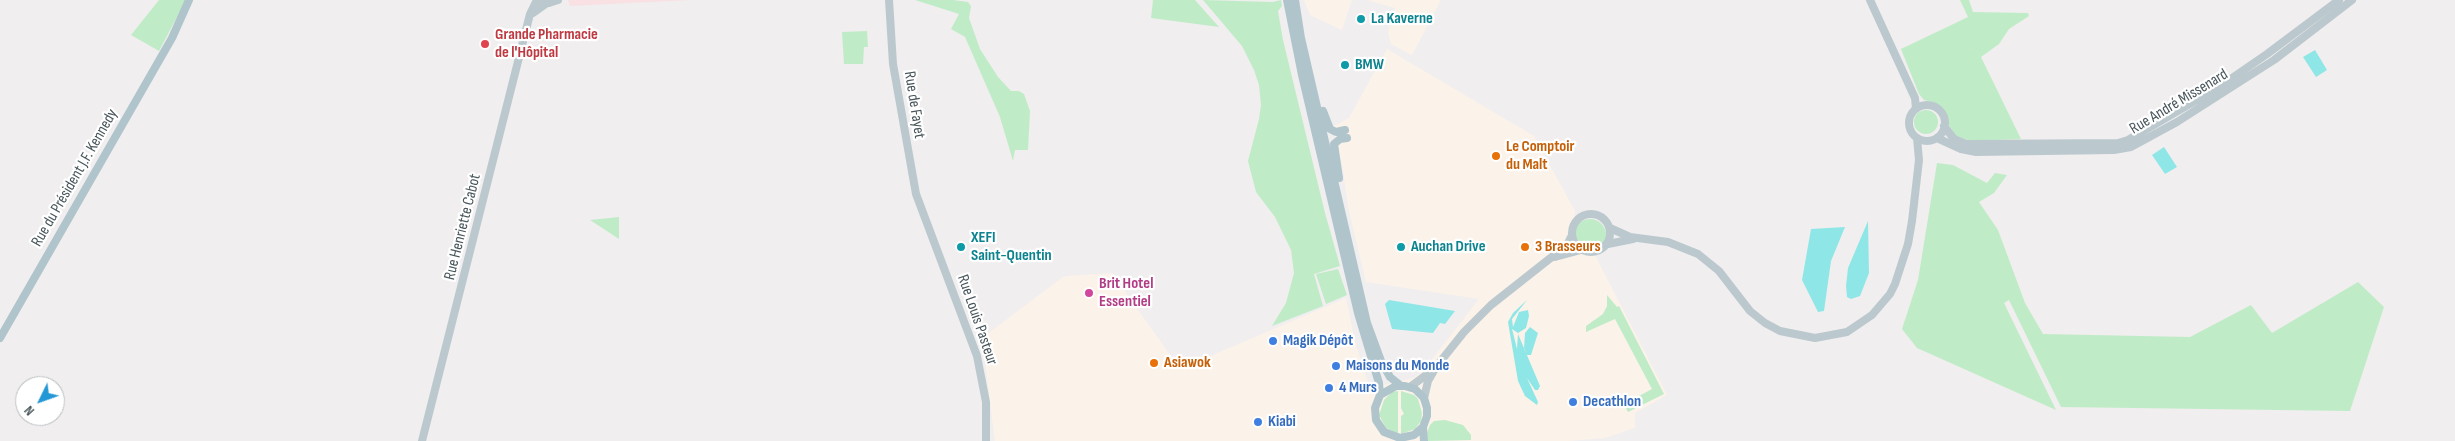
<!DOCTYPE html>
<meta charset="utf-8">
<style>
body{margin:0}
#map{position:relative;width:2455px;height:441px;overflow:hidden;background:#f1eeef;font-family:"Sofia Sans Condensed",sans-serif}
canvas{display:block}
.north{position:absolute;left:15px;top:376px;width:50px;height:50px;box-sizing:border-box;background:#fff;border:1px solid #b6bbbd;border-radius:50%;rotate:228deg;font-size:14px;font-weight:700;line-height:20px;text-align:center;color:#48565b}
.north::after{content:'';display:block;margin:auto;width:18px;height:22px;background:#2497d5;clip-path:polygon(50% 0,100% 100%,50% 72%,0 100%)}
</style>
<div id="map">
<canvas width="2455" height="441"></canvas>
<div class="north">N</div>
</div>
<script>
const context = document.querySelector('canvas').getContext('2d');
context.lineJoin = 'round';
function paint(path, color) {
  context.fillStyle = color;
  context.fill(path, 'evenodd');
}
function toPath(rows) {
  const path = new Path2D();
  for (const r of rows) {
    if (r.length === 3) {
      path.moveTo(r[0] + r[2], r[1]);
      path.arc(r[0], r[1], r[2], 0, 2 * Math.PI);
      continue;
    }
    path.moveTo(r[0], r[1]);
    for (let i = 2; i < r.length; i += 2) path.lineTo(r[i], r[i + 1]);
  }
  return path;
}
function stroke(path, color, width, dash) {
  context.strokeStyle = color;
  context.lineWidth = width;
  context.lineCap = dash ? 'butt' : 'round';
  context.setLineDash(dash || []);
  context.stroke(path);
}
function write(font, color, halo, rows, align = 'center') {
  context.font = font + ' "Sofia Sans Condensed",sans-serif';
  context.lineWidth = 4.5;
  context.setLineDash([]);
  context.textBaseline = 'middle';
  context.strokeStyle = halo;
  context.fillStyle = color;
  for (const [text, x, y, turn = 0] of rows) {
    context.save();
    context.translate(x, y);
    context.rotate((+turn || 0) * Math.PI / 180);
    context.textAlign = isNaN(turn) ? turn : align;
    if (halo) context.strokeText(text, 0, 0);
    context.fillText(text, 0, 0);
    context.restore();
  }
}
const commercial = toPath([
 [1304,0,1352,0,1342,30,1310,15],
 [1367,0,1441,0,1412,55,1391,44,1388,32,1395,8],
 [1387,49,1534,136,1575,211,1573,246,1595,255,1667,395,1635,413,1635,428,1605,438,1567,441,995,441,982,338,1063,277,1068,276,1112,273,1180,369,1346,298,1355,342,1366,377,1372,388,1413,378,1423,371,1479,299,1366,282,1348,207,1342,163,1332,127,1349,118]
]);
const medical = toPath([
 [568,0,691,0,570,6]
]);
const green = toPath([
 [159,0,186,0,159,51,131,35],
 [915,0,953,0,968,2,971,6,969,18,980,49,998,77,1011,91,1019,91,1024,94,1030,111,1028,150,1015,150,1013,161,1000,117,965,37,951,29,959,14],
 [1153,0,1195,0,1219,27,1151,18],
 [1203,0,1273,2,1281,0,1282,6,1278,11,1283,40,1325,213,1340,266,1314,274,1323,306,1272,326,1286,303,1294,273,1291,250,1275,217,1256,192,1248,161,1259,119,1261,105,1259,85,1254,70,1242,46],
 [1960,0,1969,0,1973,12,2028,13,2029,16,2009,29,1999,44,1981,57,2021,139,1970,141,1956,136,1948,124,1945,113,1936,103,1924,100,1919,94,1901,49,1968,17],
 [867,31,868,47,864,47,863,64,844,64,842,32],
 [1926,122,12],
 [1937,163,1953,165,1987,183,1995,173,2007,175,1994,193,1979,202,1998,230,2025,303,2043,334,2190,337,2251,305,2272,333,2358,282,2384,307,2350,411,2061,407,2009,300,2004,303,2056,410,1917,348,1902,329,1918,280],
 [619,217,619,239,590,220],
 [1590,235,16],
 [1338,269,1347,295,1326,304,1316,274],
 [1607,295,1617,307,1619,306,1664,394,1628,412,1624,404,1652,389,1615,319,1586,332,1586,326,1603,314,1607,306],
 [1398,391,1398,434,1386,428,1379,415,1384,400,1392,392],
 [1401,391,1414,395,1418,399,1422,413,1421,421,1415,429,1401,434,1401,416,1404,414,1401,408],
 [1445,420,1463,425,1471,435,1471,440,1428,441,1427,433,1430,425,1434,421]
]);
const water = toPath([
 [2315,50,2327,70,2316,77,2303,57],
 [2164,147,2177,167,2165,174,2152,155],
 [1868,221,1869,273,1860,296,1851,299,1847,297,1846,286,1848,268],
 [1845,227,1831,261,1824,311,1818,312,1802,280,1811,229],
 [1389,300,1455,311,1445,324,1440,323,1433,333,1392,329,1385,304],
 [1527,300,1512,319,1513,327,1519,312,1528,310,1529,316,1526,328,1518,333,1512,329,1517,349,1518,334,1540,386,1538,390,1535,390,1527,378,1538,402,1537,405,1525,396,1518,381,1508,322,1513,313],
 [1530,327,1538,333,1531,355,1527,355,1524,349,1525,333]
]);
const secondary = toPath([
 [889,0,893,64,916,194,977,356,986,402,986,441],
 [1870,0,1915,98,1916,109],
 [543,1,549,3,558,0],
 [533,13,547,3],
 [1927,123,18],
 [1944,126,1954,139,1966,144,2118,143,2128,140,2219,87,2267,54,2339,0],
 [1937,138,1961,149,1976,152,2114,150,2131,147,2177,122,2274,60,2352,0],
 [1591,233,19],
 [1610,228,1630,237,1668,242,1698,254,1719,271,1750,311,1765,323,1780,331,1815,338,1847,332,1872,315,1890,294,1895,284,1908,244,1912,221,1919,160,1917,138],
 [1608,244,1633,239],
 [1555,257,1581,250],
 [1410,387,1433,370],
 [1424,398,1428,381,1436,367,1464,332,1491,305,1567,245,1572,235],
 [422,441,530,14,537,0]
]);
const primary = toPath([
 [1287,0,1302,75,1358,313,1379,383,1380,395,1375,408,1376,420,1384,432,1400,438,1414,435,1423,427,1427,416,1427,408,1424,398,1415,389,1405,386,1396,386,1380,395],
 [1295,0,1301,38,1367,323,1381,361,1390,377,1400,385],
 [1323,111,1330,129,1336,132,1345,130],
 [1339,178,1334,144,1340,139,1347,138],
 [0,338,172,38,189,0],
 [1423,427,1424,441]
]);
const markers = [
 [1361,19,5,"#0f9aa8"],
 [485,44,5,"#e0444e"],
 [1345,65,5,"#0f9aa8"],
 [1496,156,5,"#e8710a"],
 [961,247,5,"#0f9aa8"],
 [1401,247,5,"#0f9aa8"],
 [1525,247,5,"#e8710a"],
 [1089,293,5,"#d1479c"],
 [1273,341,5,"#3f7fe0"],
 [1154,363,5,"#e8710a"],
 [1336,366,5,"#3f7fe0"],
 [1329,388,5,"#3f7fe0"],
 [1573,402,5,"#3f7fe0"],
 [1258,422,5,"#3f7fe0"]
];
const cultureNames = [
 ["La Kaverne",1371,19],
 ["BMW",1355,65],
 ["XEFI",971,238],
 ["Saint-Quentin",971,256],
 ["Auchan Drive",1411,247]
];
const healthNames = [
 ["Grande Pharmacie",495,35],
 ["de l'Hôpital",495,53]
];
const streetNames = [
 ["Rue André Missenard",2179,102,-31],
 ["Rue de Fayet",914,105,81],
 ["Rue du Président J.F. Kennedy",75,178,-60],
 ["Rue Henriette Cabot",463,227,-76],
 ["Rue Louis Pasteur",977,320,71]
];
const foodNames = [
 ["Le Comptoir",1506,147],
 ["du Malt",1506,165],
 ["3 Brasseurs",1535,247],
 ["Asiawok",1164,363]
];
const hotelNames = [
 ["Brit Hotel",1099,284],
 ["Essentiel",1099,302]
];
const shopNames = [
 ["Magik Dépôt",1283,341],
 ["Maisons du Monde",1346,366],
 ["4 Murs",1339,388],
 ["Decathlon",1583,402],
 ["Kiabi",1268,422]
];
paint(commercial, '#fbf2e9');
paint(medical, '#f9e0e3');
paint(green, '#bfecc7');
paint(water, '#8fe6e6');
stroke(secondary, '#bbc9cf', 8);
stroke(primary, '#b0c4cc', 8);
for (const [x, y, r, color] of markers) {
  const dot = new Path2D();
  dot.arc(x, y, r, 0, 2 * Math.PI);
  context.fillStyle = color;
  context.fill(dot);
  stroke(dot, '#fff', 2);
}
write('bold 16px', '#0d838f', '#fff', cultureNames, 'left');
write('bold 16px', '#be3a42', '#fff', healthNames, 'left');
write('16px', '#48565b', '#fff', streetNames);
write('bold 16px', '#c56008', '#fff', foodNames, 'left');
write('bold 16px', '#b23c85', '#fff', hotelNames, 'left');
write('bold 16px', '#366cbe', '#fff', shopNames, 'left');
</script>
